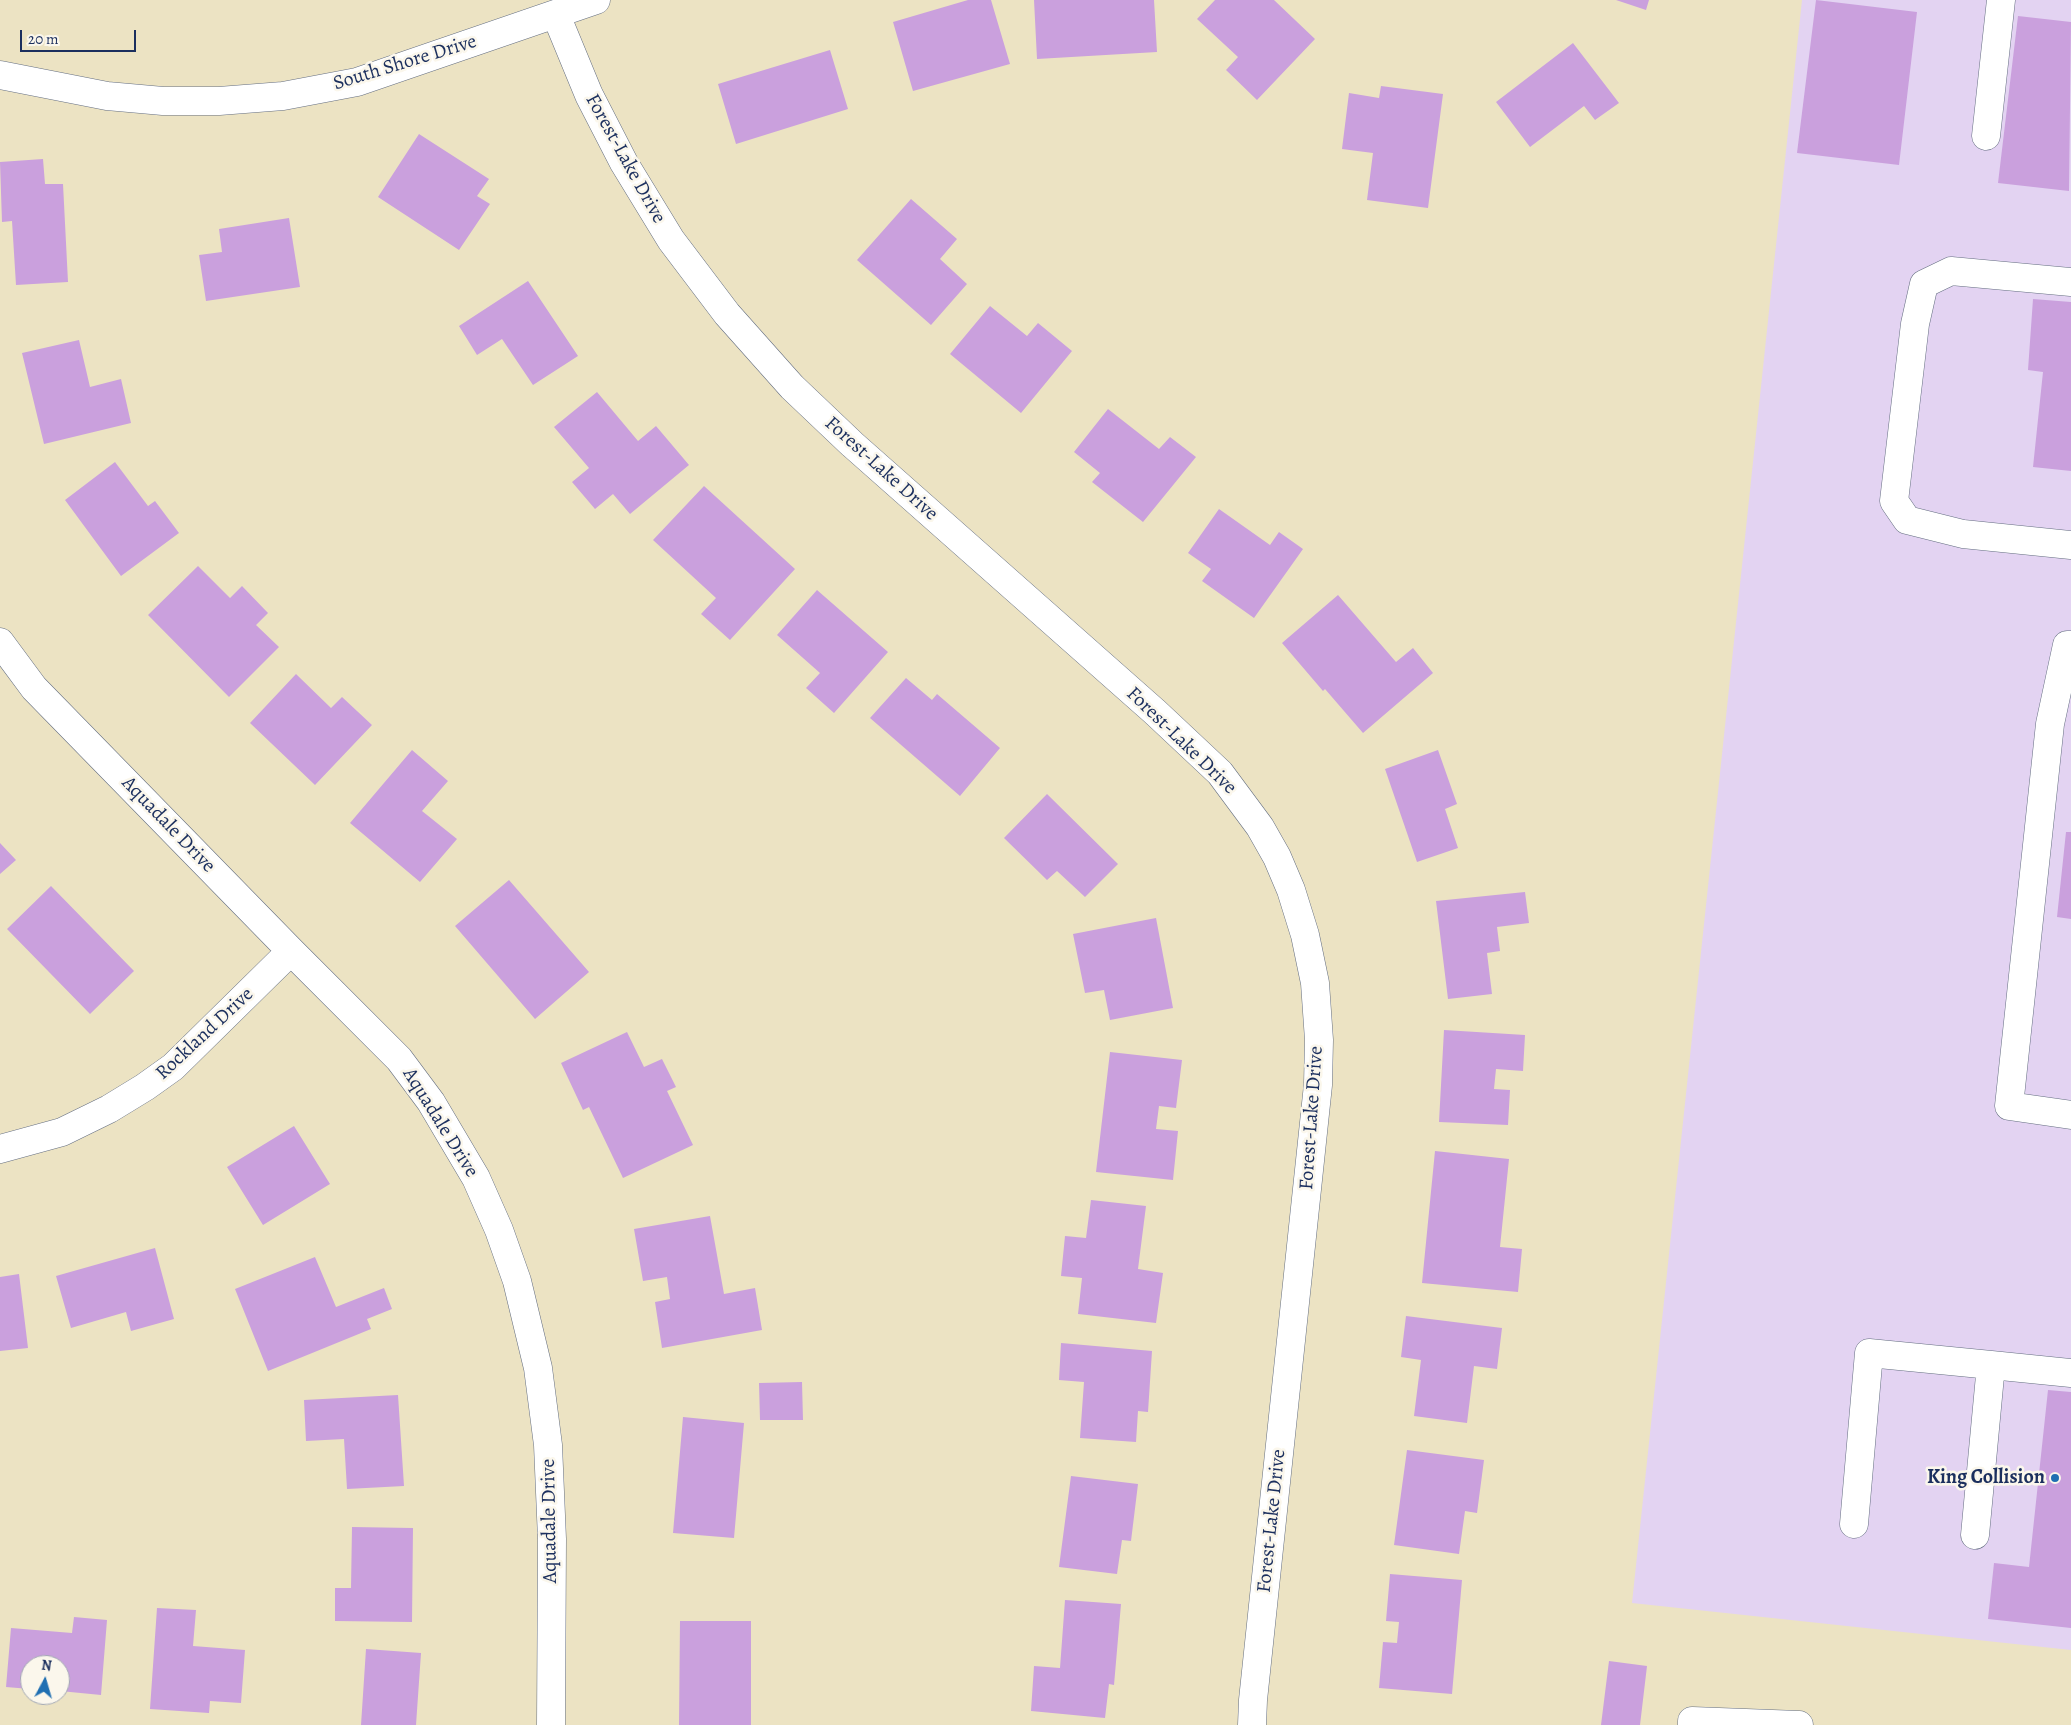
<!DOCTYPE html>
<style>
body{margin:0}
#map{position:relative;width:2071px;height:1725px;overflow:hidden;background:#ece3c3;font-family:Alegreya,serif}
canvas{display:block}
.north{position:absolute;left:20px;top:1655px;width:50px;height:50px;box-sizing:border-box;background:#fbf7ec;border:1px solid #a1a7b3;border-radius:50%;rotate:6deg;font-size:14px;font-weight:700;line-height:20px;text-align:center;color:#1b2f5e}
.north::after{content:'';display:block;margin:auto;width:18px;height:22px;background:#1f6fb2;clip-path:polygon(50% 0,100% 100%,50% 72%,0 100%)}
.scale{position:absolute;left:20px;top:30px;width:116px;height:22px;box-sizing:border-box;border:2px solid #1b2f5e;border-top:0;padding-left:6px;font-size:15px;line-height:18px;white-space:nowrap;color:#1b2f5e;-webkit-text-stroke:4px #fbf7ec;paint-order:stroke}
</style>
<div id="map">
<canvas width="2071" height="1725"></canvas>
<div class="north">N</div>
<div class="scale">20 m</div>
</div>
<script>
const context = document.querySelector('canvas').getContext('2d');
context.lineJoin = 'round';
function paint(path, color) {
  context.fillStyle = color;
  context.fill(path, 'evenodd');
}
function toPath(rows) {
  const path = new Path2D();
  for (const r of rows) {
    path.moveTo(r[0], r[1]);
    for (let i = 2; i < r.length; i += 2) path.lineTo(r[i], r[i + 1]);
  }
  return path;
}
function stroke(path, color, width, dash) {
  context.strokeStyle = color;
  context.lineWidth = width;
  context.lineCap = dash ? 'butt' : 'round';
  context.setLineDash(dash || []);
  context.stroke(path);
}
function write(font, color, halo, rows, align = 'center') {
  context.font = font + ' Alegreya,serif';
  context.lineWidth = 5;
  context.setLineDash([]);
  context.textBaseline = 'middle';
  context.strokeStyle = halo;
  context.fillStyle = color;
  for (const [text, x, y, turn = 0] of rows) {
    context.save();
    context.translate(x, y);
    context.rotate((+turn || 0) * Math.PI / 180);
    context.textAlign = isNaN(turn) ? turn : align;
    if (halo) context.strokeText(text, 0, 0);
    context.fillText(text, 0, 0);
    context.restore();
  }
}
const built = toPath([
 [1802,0,2071,0,2071,1650,1632,1603]
]);
const building = toPath([
 [968,0,991,0,1010,64,913,91,893,22],
 [1034,0,1154,0,1157,52,1037,59],
 [1215,0,1274,0,1315,39,1257,100,1226,70,1238,57,1197,19],
 [1616,0,1649,0,1646,10],
 [1816,0,1917,12,1899,165,1797,153],
 [2018,16,2071,22,2069,191,1998,183],
 [1573,43,1619,103,1595,120,1584,106,1530,147,1496,102],
 [830,50,848,109,736,144,718,84],
 [1381,86,1443,94,1428,208,1367,200,1373,153,1342,149,1349,93,1379,98],
 [419,134,489,179,477,196,490,204,459,250,378,197],
 [43,159,45,184,63,184,68,282,16,285,12,221,2,222,0,162],
 [911,199,957,239,940,259,967,284,931,325,857,260],
 [289,218,300,287,206,301,199,255,222,252,219,229],
 [528,281,578,356,533,385,502,339,477,355,459,326],
 [2033,299,2071,302,2071,471,2033,467,2043,372,2028,370],
 [990,306,1027,336,1038,323,1072,351,1021,413,950,354],
 [79,340,90,387,121,379,131,423,44,444,22,353],
 [597,392,638,441,656,426,689,465,630,514,613,494,595,509,572,482,589,468,554,427],
 [1108,409,1159,449,1170,437,1196,457,1143,522,1092,482,1100,473,1074,452],
 [115,462,148,506,155,501,179,533,121,576,65,500],
 [704,486,795,569,730,640,701,614,716,598,653,540],
 [1219,509,1270,545,1279,532,1303,549,1254,618,1202,581,1211,569,1188,553],
 [198,566,230,598,242,586,268,613,256,625,279,647,229,697,148,615],
 [817,590,888,652,834,713,806,688,820,673,777,635],
 [1338,595,1396,662,1413,648,1433,673,1363,733,1325,689,1323,691,1282,643],
 [296,674,331,708,342,697,372,725,315,785,250,723],
 [906,678,932,700,937,694,1000,748,960,796,870,718],
 [412,750,448,781,422,811,457,839,420,882,350,823],
 [1438,750,1457,804,1445,809,1458,848,1417,862,1385,769],
 [1047,794,1118,864,1085,897,1057,871,1047,880,1004,838],
 [2066,832,2071,832,2071,919,2057,917],
 [0,843,16,860,0,874],
 [509,880,589,972,535,1019,455,926],
 [51,886,134,971,90,1014,7,929],
 [1525,892,1529,923,1497,927,1500,951,1487,953,1492,994,1448,999,1436,901],
 [1156,918,1173,1008,1110,1020,1104,990,1085,993,1073,934],
 [1444,1030,1525,1035,1523,1071,1496,1069,1494,1089,1510,1090,1508,1125,1439,1122],
 [627,1032,644,1067,662,1059,676,1087,667,1091,693,1145,623,1178,589,1107,583,1110,561,1063],
 [1110,1052,1182,1060,1176,1108,1159,1106,1156,1129,1178,1131,1173,1180,1096,1172],
 [294,1126,330,1184,263,1225,227,1167],
 [1435,1151,1509,1159,1500,1247,1522,1249,1518,1292,1422,1283],
 [1091,1200,1146,1206,1138,1269,1163,1273,1156,1323,1078,1314,1082,1278,1061,1276,1065,1236,1086,1238],
 [710,1216,724,1294,755,1288,762,1330,662,1348,655,1302,670,1299,667,1277,643,1281,634,1229],
 [155,1248,174,1319,131,1331,126,1312,71,1328,56,1276],
 [315,1257,336,1307,384,1288,392,1309,367,1319,371,1329,268,1371,235,1289],
 [19,1274,28,1348,0,1351,0,1277],
 [1406,1316,1502,1328,1497,1369,1474,1366,1467,1423,1414,1416,1421,1360,1401,1357],
 [1061,1343,1152,1351,1148,1412,1138,1411,1136,1442,1080,1438,1084,1382,1059,1380],
 [802,1382,803,1420,760,1420,759,1383],
 [2048,1390,2071,1392,2071,1628,1988,1619,1994,1563,2029,1567],
 [398,1395,404,1486,347,1489,344,1439,306,1441,304,1400],
 [683,1417,744,1423,734,1538,673,1533],
 [1407,1450,1484,1460,1477,1513,1465,1511,1459,1554,1394,1545],
 [1071,1476,1138,1484,1131,1541,1122,1540,1117,1574,1059,1567],
 [352,1527,413,1528,412,1622,335,1621,335,1588,351,1588],
 [1390,1574,1462,1580,1452,1694,1379,1688,1383,1642,1397,1643,1399,1622,1386,1621],
 [1065,1600,1121,1604,1114,1685,1109,1684,1105,1718,1031,1711,1034,1666,1060,1668],
 [157,1608,196,1610,193,1646,245,1650,241,1703,210,1701,209,1713,150,1709],
 [74,1617,107,1620,101,1695,60,1691,60,1665,30,1665,30,1689,6,1687,11,1628,72,1633],
 [680,1621,751,1621,751,1725,679,1725],
 [366,1649,421,1653,416,1725,361,1725],
 [1609,1661,1647,1666,1640,1725,1601,1725]
]);
const minor = toPath([
 [556,15,589,95,624,163,671,240,727,314,792,387,852,444,1155,712,1220,773,1260,827,1277,857,1291,890,1305,935,1315,983,1319,1040,1318,1085,1253,1700,1252,1725],
 [0,75,107,96,163,101,219,101,283,96,357,82,596,0],
 [1986,136,2001,0],
 [2071,282,1951,271,1924,284,1915,324,1894,501,1907,520,1963,534,2071,545],
 [0,642,34,688,291,951,399,1059,431,1102,476,1178,499,1230,517,1281,538,1368,548,1445,552,1539,551,1725],
 [2071,645,2067,645,2050,724,2009,1106,2071,1115],
 [0,1149,62,1132,109,1109,145,1087,173,1067,291,951],
 [1854,1524,1869,1353,1991,1365],
 [1975,1535,1991,1365,2071,1373],
 [1692,1725,1692,1721,1799,1725]
]);
const markers = [
 [2055,1478,5,"#1f6fb2"]
];
const streetNames = [
 ["South Shore Drive",405,63,-17],
 ["Forest-Lake Drive",625,159,61],
 ["Forest-Lake Drive",881,469,42],
 ["Forest-Lake Drive",1181,741,44],
 ["Aquadale Drive",168,825,46],
 ["Rockland Drive",205,1034,-43],
 ["Forest-Lake Drive",1312,1118,-86],
 ["Aquadale Drive",440,1123,58],
 ["Aquadale Drive",550,1521,-91],
 ["Forest-Lake Drive",1272,1521,-84]
];
const poiNames = [
 ["King Collision",2045,1478]
];
paint(built, '#e3d3f2');
paint(building, '#caa0dd');
stroke(minor, '#646e81', 29);
stroke(minor, '#fff', 28);
for (const [x, y, r, color] of markers) {
  const dot = new Path2D();
  dot.arc(x, y, r, 0, 2 * Math.PI);
  context.fillStyle = color;
  context.fill(dot);
  stroke(dot, '#fbf7ec', 2);
}
write('20px', '#1b2f5e', '#fbf7ec', streetNames);
write('bold 20px', '#1b2f5e', '#fbf7ec', poiNames, 'right');
</script>
